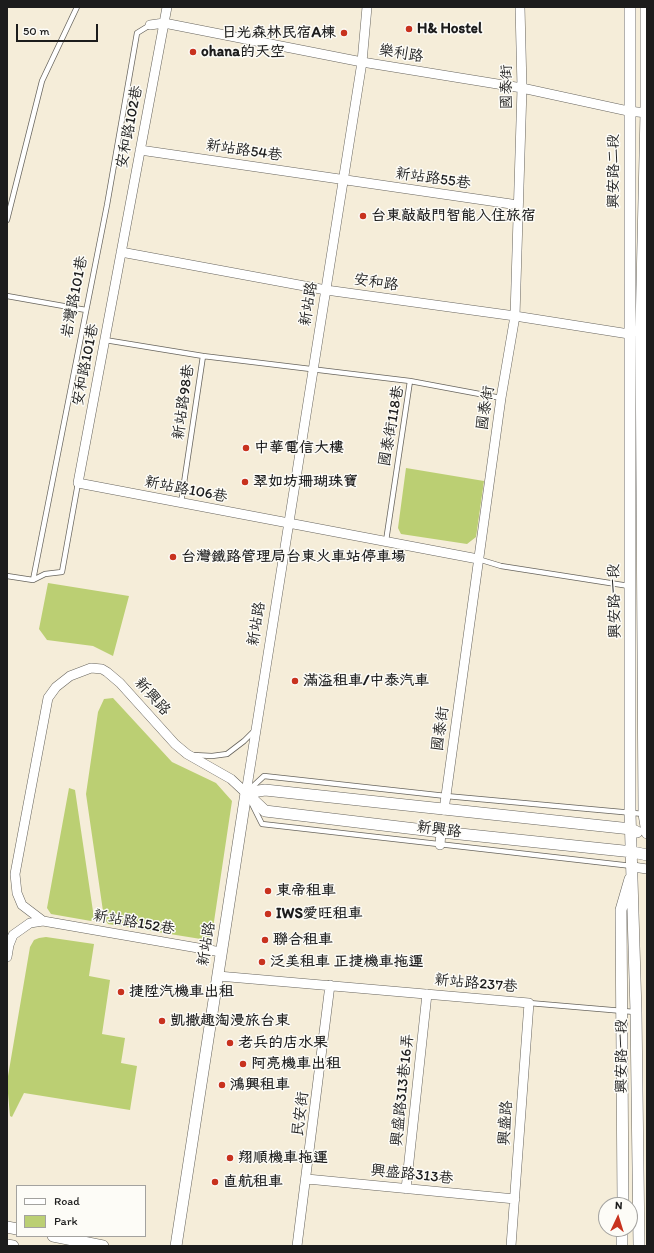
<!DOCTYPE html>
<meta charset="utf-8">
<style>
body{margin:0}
#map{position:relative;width:654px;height:1253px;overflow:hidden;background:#f5edd9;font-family:Itim,sans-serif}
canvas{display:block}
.frame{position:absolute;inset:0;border:8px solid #1c1c1c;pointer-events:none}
.legend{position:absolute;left:16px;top:1185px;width:130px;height:52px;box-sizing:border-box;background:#fdfcf7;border:1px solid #a3a29f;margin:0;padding:5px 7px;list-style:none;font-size:12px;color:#1c1c1c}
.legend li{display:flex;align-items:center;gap:8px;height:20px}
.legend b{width:20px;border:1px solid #a3a29f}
.north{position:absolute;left:598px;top:1197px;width:40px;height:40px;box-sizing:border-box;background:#fdfcf7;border:1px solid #a3a29f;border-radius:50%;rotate:4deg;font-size:11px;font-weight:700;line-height:16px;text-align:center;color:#1c1c1c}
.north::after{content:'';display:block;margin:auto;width:14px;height:18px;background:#c8321e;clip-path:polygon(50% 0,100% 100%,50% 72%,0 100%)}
.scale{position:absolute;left:16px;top:24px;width:82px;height:18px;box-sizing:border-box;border:2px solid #1c1c1c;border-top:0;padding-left:5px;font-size:12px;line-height:14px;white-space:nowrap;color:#1c1c1c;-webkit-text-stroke:3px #fdfcf7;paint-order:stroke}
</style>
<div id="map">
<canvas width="654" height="1253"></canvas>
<div class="frame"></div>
<ul class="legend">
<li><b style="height:5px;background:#fff"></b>Road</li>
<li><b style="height:11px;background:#bbcf73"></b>Park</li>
</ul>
<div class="north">N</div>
<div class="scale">50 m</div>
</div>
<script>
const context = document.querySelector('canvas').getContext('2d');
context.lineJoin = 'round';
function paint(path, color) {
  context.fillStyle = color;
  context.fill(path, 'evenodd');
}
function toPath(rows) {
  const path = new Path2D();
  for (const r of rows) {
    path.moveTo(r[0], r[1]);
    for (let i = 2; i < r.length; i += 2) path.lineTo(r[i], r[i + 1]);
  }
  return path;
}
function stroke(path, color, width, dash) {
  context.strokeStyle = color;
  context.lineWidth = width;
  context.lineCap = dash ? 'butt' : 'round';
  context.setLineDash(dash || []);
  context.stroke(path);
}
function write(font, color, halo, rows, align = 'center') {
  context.font = font + ' Itim,"LXGW WenKai TC",sans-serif';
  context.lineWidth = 3;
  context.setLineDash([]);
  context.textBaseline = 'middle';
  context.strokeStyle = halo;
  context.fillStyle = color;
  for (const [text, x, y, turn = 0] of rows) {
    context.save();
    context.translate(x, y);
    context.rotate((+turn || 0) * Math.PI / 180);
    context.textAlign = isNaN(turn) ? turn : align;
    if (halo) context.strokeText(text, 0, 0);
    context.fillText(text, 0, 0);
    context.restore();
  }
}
const green = toPath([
 [406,468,484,481,476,537,467,544,401,534,398,528],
 [48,583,129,596,113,656,93,646,47,640,39,629],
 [113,698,172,762,216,783,232,801,212,935,207,940,108,924,104,918,86,794,98,712,104,699],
 [69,788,75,790,94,918,91,921,51,914,47,908],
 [46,937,94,944,89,976,110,980,102,1034,125,1038,121,1063,137,1066,130,1110,24,1093,12,1117,10,1116,7,1082,30,947,34,940,39,938]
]);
const service = toPath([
 [7,220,42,81,77,7],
 [7,296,86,310],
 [105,340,203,356,181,503],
 [203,356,410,381],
 [386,541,410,381,501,398],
 [478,559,501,566,629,586],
 [7,576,33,580,45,574,62,572,78,483],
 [33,580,107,205,137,33,150,25],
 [193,755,212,756,227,754,244,741,255,730],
 [250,789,264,776,446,796,644,814],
 [252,804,262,824,632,866],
 [529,1003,635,1012]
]);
const minor = toPath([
 [167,7,78,483,478,559],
 [150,25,164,23,362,62,522,88,628,111,647,113],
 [140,150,518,205],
 [121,252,326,290,515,316,629,334,647,326],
 [246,793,362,62,367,7],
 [444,810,501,398,515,316,522,88,520,7],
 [440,845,441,832],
 [633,867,647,869],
 [43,921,22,905,17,893,15,874,48,698,56,687,70,676,91,668,102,669,107,672,120,683,175,744,187,754,231,779,246,793],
 [7,957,9,945,13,935,30,923,43,921,221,952],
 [218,976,529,1003,511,1246],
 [307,1179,515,1199],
 [406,1189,427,994],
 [297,1246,330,985]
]);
const tertiary = toPath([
 [630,7,630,813,636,1012,639,1246],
 [646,7,646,113,641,328,644,814,647,833],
 [246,793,265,811,441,832,633,852,647,855],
 [246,793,265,790,631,829,637,832],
 [623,1205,621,910,630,879],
 [7,1227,17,1229],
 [53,1236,103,1246],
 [7,1245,13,1246],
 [176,1246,246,793],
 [622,1246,622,1229]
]);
const markers = [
 [409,29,4,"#c8321e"],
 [344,33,4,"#c8321e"],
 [193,52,4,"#c8321e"],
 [363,216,4,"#c8321e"],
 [246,448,4,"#c8321e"],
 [245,482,4,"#c8321e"],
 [173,557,4,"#c8321e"],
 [295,681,4,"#c8321e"],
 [268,891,4,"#c8321e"],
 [268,914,4,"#c8321e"],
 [265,940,4,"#c8321e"],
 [262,962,4,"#c8321e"],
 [121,992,4,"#c8321e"],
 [162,1021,4,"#c8321e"],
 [230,1043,4,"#c8321e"],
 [243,1064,4,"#c8321e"],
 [222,1085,4,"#c8321e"],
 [230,1158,4,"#c8321e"],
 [215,1182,4,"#c8321e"]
];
const poiNames = [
 ["H& Hostel",417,29],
 ["日光森林民宿A棟",336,33,"right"],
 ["ohana的天空",201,52],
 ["台東敲敲門智能入住旅宿",371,216],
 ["中華電信大樓",254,448],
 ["翠如坊珊瑚珠寶",253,482],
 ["台灣鐵路管理局台東火車站停車場",181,557],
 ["滿溢租車/中泰汽車",303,681],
 ["東帝租車",276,891],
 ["IWS愛旺租車",276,914],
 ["聯合租車",273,940],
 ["泛美租車 正捷機車拖運",270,962],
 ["捷陞汽機車出租",129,992],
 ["凱撒趣淘漫旅台東",170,1021],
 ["老兵的店水果",238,1043],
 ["阿亮機車出租",251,1064],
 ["鴻興租車",230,1085],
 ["翔順機車拖運",238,1158],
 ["直航租車",223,1182]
];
const streetNames = [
 ["樂利路",401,54,9],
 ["國泰街",507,87,-90],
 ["安和路102巷",130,127,-79],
 ["新站路54巷",244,151,8],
 ["興安路二段",614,171,-90],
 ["新站路55巷",433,179,8],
 ["安和路",376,283,8],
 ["岩灣路101巷",75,297,-79],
 ["新站路",309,304,-81],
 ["安和路101巷",86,365,-79],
 ["新站路98巷",184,402,-82],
 ["國泰街",486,408,-81],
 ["國泰街118巷",392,426,-80],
 ["新站路106巷",186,490,11],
 ["興安路一段",615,601,-91],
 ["新站路",257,624,-81],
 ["新興路",152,697,48],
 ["國泰街",441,729,-82],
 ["新興路",439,830,7],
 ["新站路152巷",134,923,10],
 ["新站路",207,944,-81],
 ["新站路237巷",476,984,5],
 ["興安路一段",622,1056,-90],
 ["興盛路313巷16弄",403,1090,-84],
 ["民安街",301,1114,-83],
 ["興盛路",506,1123,-86],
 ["興盛路313巷",412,1175,6]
];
paint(green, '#bbcf73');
stroke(service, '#68655e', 6);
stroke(minor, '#68655e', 10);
stroke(tertiary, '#68655e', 12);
stroke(service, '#fff', 4.5);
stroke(minor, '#fff', 9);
stroke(tertiary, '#fff', 11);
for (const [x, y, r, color] of markers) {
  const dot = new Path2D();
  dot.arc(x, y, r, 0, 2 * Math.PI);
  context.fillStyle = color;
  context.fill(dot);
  stroke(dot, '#fdfcf7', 1.5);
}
write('bold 15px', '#1c1c1c', '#fdfcf7', poiNames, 'left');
write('15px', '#1c1c1c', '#fdfcf7', streetNames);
</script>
